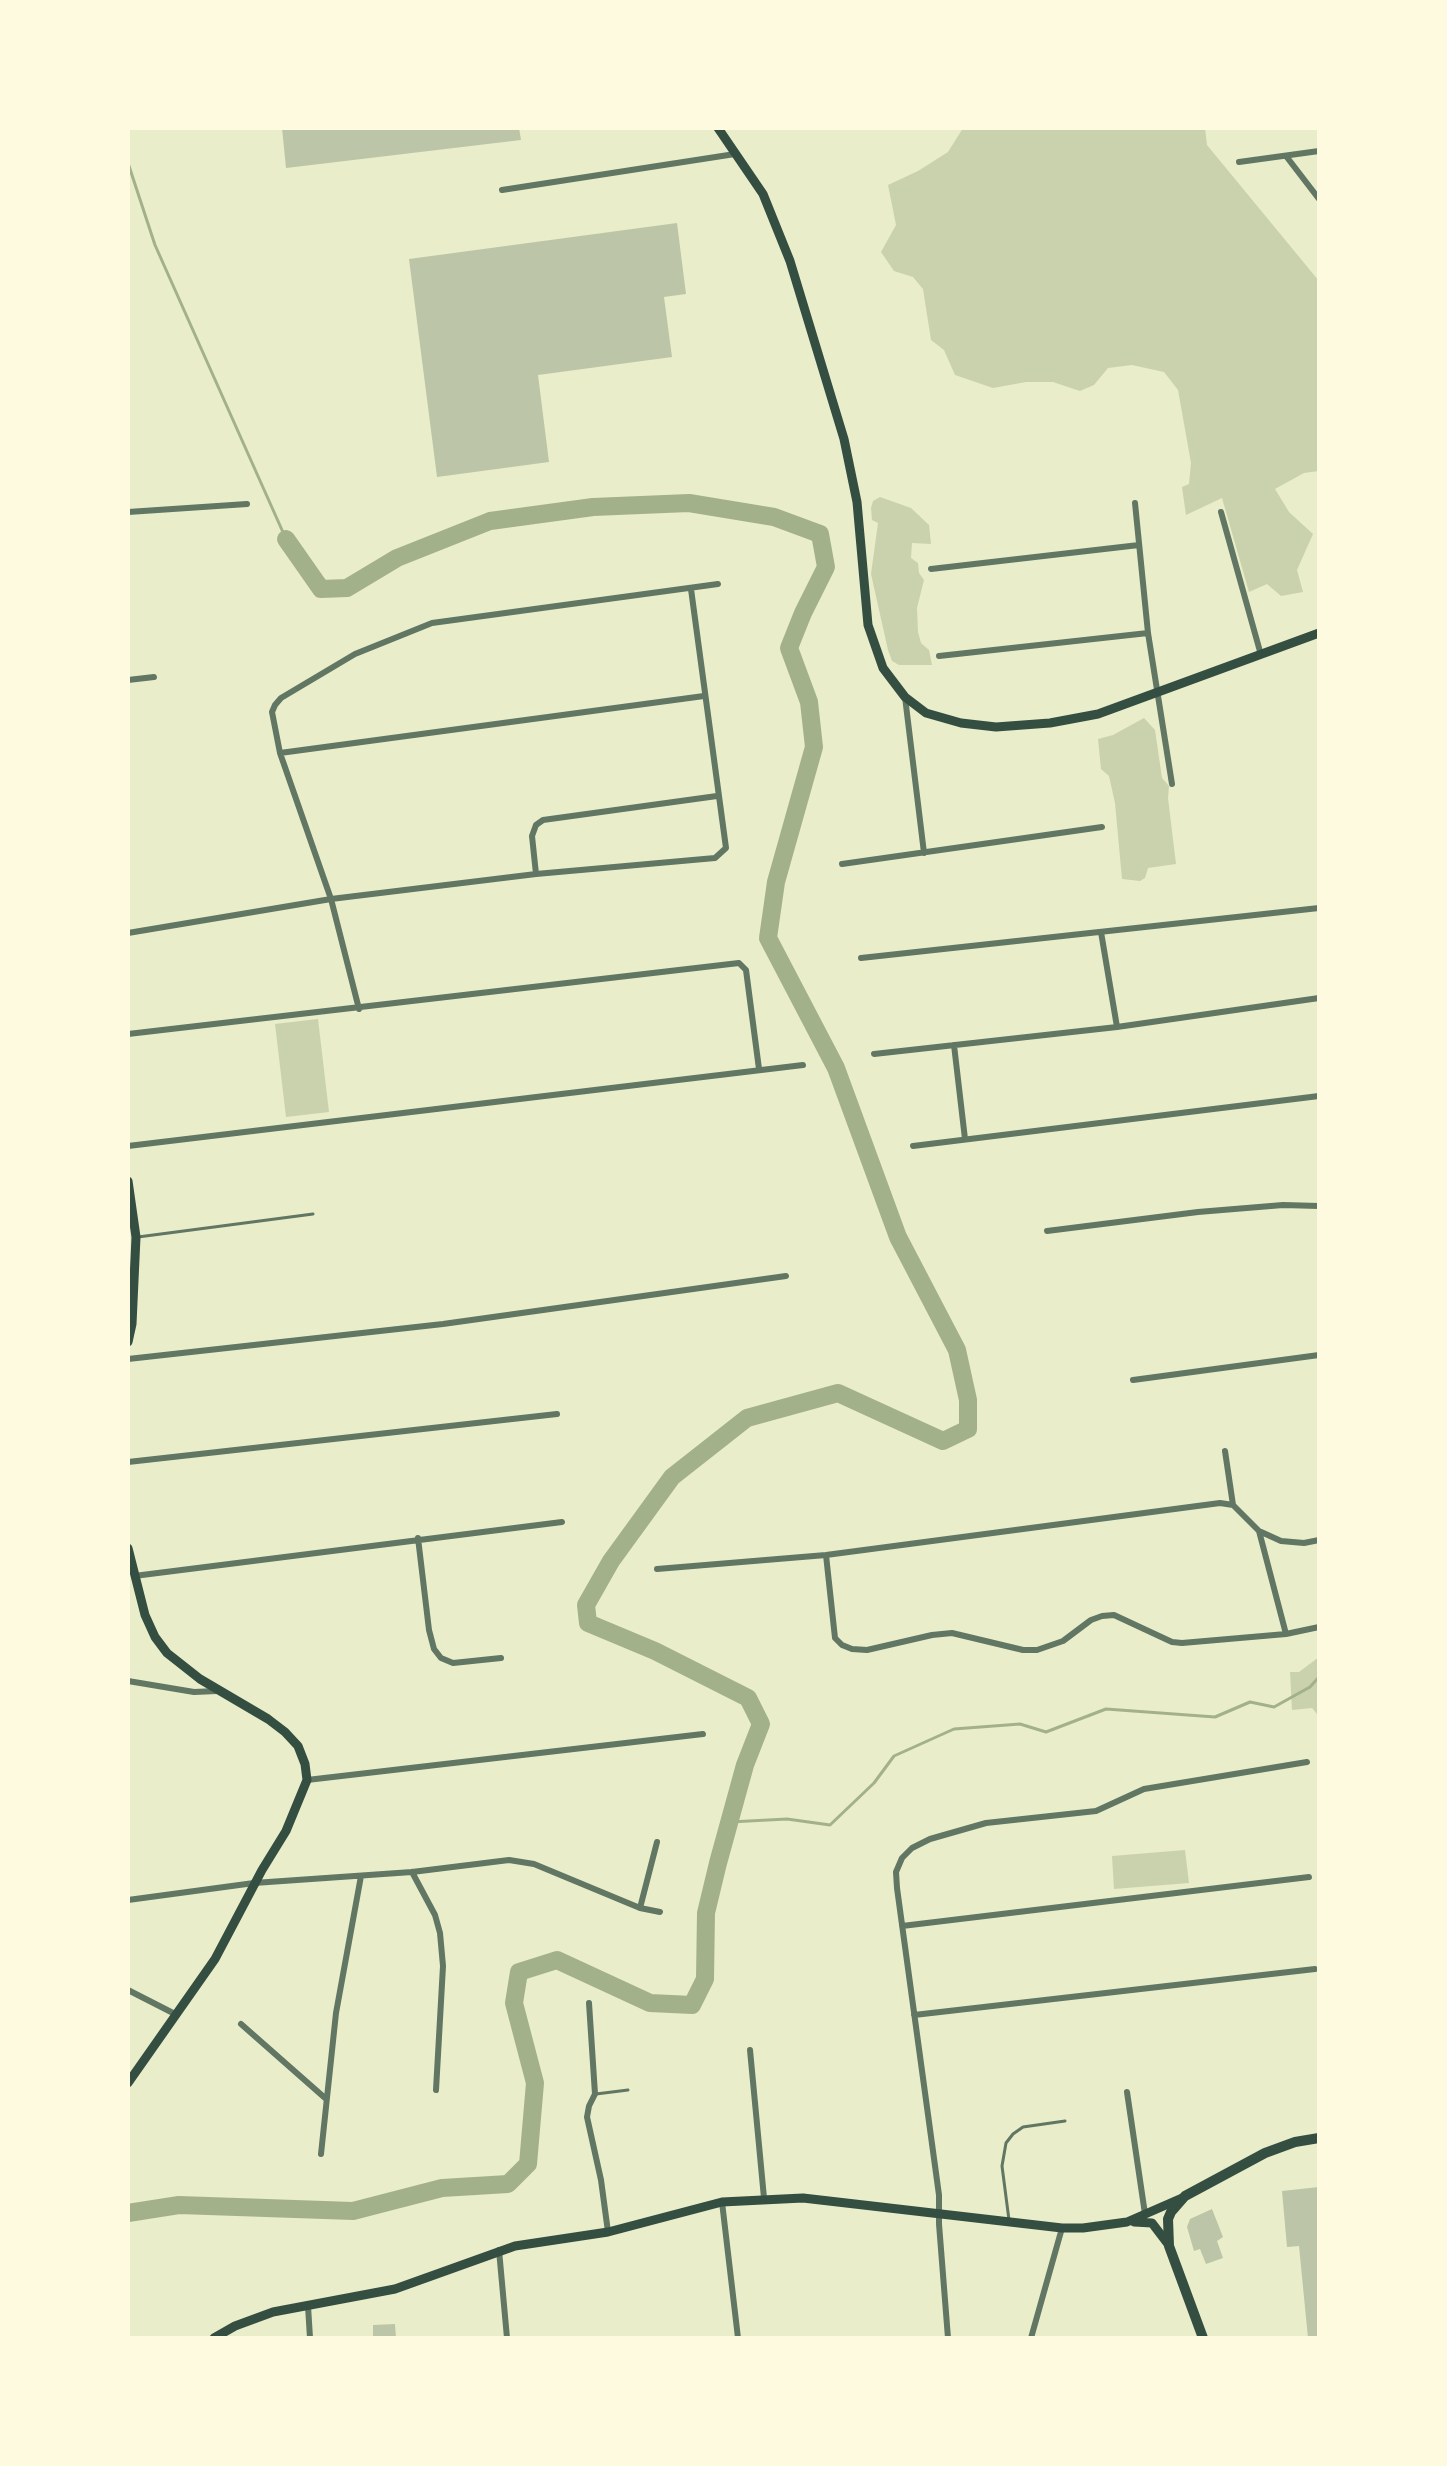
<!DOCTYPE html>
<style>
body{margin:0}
#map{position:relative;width:1447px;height:2466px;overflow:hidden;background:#e9edc9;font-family:"PT Sans Narrow",sans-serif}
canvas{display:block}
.frame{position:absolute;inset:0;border:130px solid #fefae0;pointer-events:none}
</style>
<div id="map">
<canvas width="1447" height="2466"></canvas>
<div class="frame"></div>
</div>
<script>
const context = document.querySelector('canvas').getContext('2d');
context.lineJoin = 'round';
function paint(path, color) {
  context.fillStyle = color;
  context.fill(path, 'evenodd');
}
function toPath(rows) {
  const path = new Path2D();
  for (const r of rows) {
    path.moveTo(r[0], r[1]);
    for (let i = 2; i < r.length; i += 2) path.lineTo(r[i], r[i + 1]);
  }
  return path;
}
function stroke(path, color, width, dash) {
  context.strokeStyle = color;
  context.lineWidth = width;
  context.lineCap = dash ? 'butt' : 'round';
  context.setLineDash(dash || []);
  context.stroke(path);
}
const green = toPath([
 [963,128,1205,128,1207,145,1319,281,1319,471,1304,473,1275,489,1289,512,1313,534,1297,570,1303,592,1281,596,1267,584,1249,592,1222,498,1186,515,1182,487,1189,484,1191,463,1178,390,1164,372,1132,365,1108,368,1094,385,1080,391,1053,382,1026,382,993,388,955,375,944,350,931,340,923,289,913,277,894,271,881,252,896,225,888,185,918,171,948,152],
 [880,497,911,508,929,525,931,544,912,543,911,558,918,563,919,573,924,580,917,608,918,632,921,643,929,650,932,665,899,665,892,661,888,650,871,574,878,523,872,520,871,508,873,501],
 [1144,718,1155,730,1162,778,1169,786,1168,798,1176,864,1148,868,1145,878,1140,881,1122,879,1115,803,1109,776,1101,769,1098,739,1113,735],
 [318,1019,329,1112,286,1117,275,1024],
 [1319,1657,1319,1743,1317,1714,1312,1708,1292,1710,1290,1672,1299,1672],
 [1185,1850,1189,1883,1114,1889,1112,1856]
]);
const stream = toPath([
 [128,163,155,245,286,539],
 [730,1822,787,1819,830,1825,874,1783,894,1756,954,1729,1020,1724,1046,1732,1106,1709,1215,1717,1250,1702,1274,1707,1310,1687,1319,1677]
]);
const river = toPath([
 [128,2213,179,2205,353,2211,442,2188,508,2184,528,2164,535,2083,514,2003,519,1972,557,1960,650,2003,692,2005,705,1979,706,1913,718,1863,745,1765,761,1724,748,1698,655,1651,588,1623,586,1605,611,1561,672,1477,747,1418,838,1393,943,1441,968,1429,968,1400,957,1350,898,1237,836,1068,768,938,776,882,814,747,809,702,789,648,803,613,826,567,820,534,774,517,689,503,593,507,490,521,397,558,347,588,321,589,286,539]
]);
const building = toPath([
 [282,128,519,128,521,140,286,168],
 [677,223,686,294,664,297,672,357,538,375,549,462,437,477,409,259],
 [1319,2187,1319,2338,1308,2338,1299,2246,1287,2247,1282,2191],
 [1212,2209,1223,2237,1217,2241,1223,2258,1206,2264,1200,2249,1194,2251,1187,2227,1190,2219],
 [395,2324,396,2338,373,2338,373,2325]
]);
const service = toPath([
 [138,1237,313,1214],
 [596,2094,628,2090],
 [1009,2220,1002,2166,1006,2143,1013,2134,1023,2127,1065,2121]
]);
const minor = toPath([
 [1286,156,1319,199],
 [1239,162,1319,151],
 [502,190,735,154],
 [1135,503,1148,633,1172,784],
 [128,512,247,504],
 [1221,512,1261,655],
 [931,569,1139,545],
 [939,656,1148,633],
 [128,680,154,677],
 [905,697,924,853],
 [280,753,704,696],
 [842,864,1102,827],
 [536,874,532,836,536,825,543,820,717,796],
 [1101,932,1117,1027],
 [128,933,331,899,536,874,715,858,726,848,691,589],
 [861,958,1319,908],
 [359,1009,331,899,280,753,272,712,275,705,281,698,355,654,432,623,718,584],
 [128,1034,739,963,746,970,759,1069],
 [954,1045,965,1139],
 [874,1054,1117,1027,1319,998],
 [128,1146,803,1065],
 [913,1146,1319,1096],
 [1047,1231,1198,1212,1283,1205,1319,1206],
 [128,1359,443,1324,786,1276],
 [1133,1380,1319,1355],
 [1225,1451,1233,1505],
 [128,1462,557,1414],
 [1259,1531,1286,1634],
 [418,1538,429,1630,434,1649,441,1658,453,1663,501,1658],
 [826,1555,835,1638,842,1645,852,1649,867,1650,932,1635,952,1633,1023,1650,1037,1650,1063,1641,1091,1620,1102,1616,1114,1615,1172,1642,1182,1643,1286,1634,1319,1627],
 [657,1569,826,1555,1220,1503,1233,1505,1259,1531,1281,1541,1304,1543,1319,1540],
 [134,1576,562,1522],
 [128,1681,194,1692,217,1691],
 [307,1780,703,1734],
 [412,1872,435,1915,440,1933,443,1966,436,2090],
 [128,1900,254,1883,412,1872,509,1860,534,1864,640,1908,660,1912],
 [640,1908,657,1842],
 [902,1926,1309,1877],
 [128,1990,177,2015],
 [589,2003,595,2094,589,2106,587,2117,601,2180,608,2232],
 [914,2015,1315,1969],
 [241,2024,325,2098],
 [750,2050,764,2198],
 [1127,2092,1145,2214],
 [321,2154,336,2013,361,1876],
 [722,2202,738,2338],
 [499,2250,507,2338],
 [308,2306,310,2338],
 [948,2338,939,2224,939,2195,897,1888,896,1872,902,1858,912,1848,930,1839,986,1823,1096,1811,1144,1789,1307,1762],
 [1031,2338,1062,2228]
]);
const secondary = toPath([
 [718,128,763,194,790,261,844,439,857,502,868,625,883,668,905,697,926,713,961,723,996,727,1050,723,1098,714,1319,633],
 [128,1181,136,1237,132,1324,128,1342],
 [128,1548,145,1615,155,1637,167,1653,200,1679,268,1719,285,1732,298,1746,305,1764,307,1780,286,1831,262,1870,215,1959,128,2083],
 [1134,2222,1152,2223,1168,2244],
 [214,2338,235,2326,273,2312,395,2289,515,2246,608,2232,722,2202,803,2198,1062,2228,1083,2228,1127,2222,1182,2198]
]);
const primary = toPath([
 [1203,2338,1169,2246,1168,2219,1171,2212,1185,2196,1265,2153,1295,2142,1319,2138]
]);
paint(green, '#cad2ad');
stroke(stream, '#a3b18a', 3);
stroke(river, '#a3b18a', 18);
paint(building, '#bcc5a7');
stroke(service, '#617663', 3);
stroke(minor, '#617663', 6);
stroke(secondary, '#344e41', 9);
stroke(primary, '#344e41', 10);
</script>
